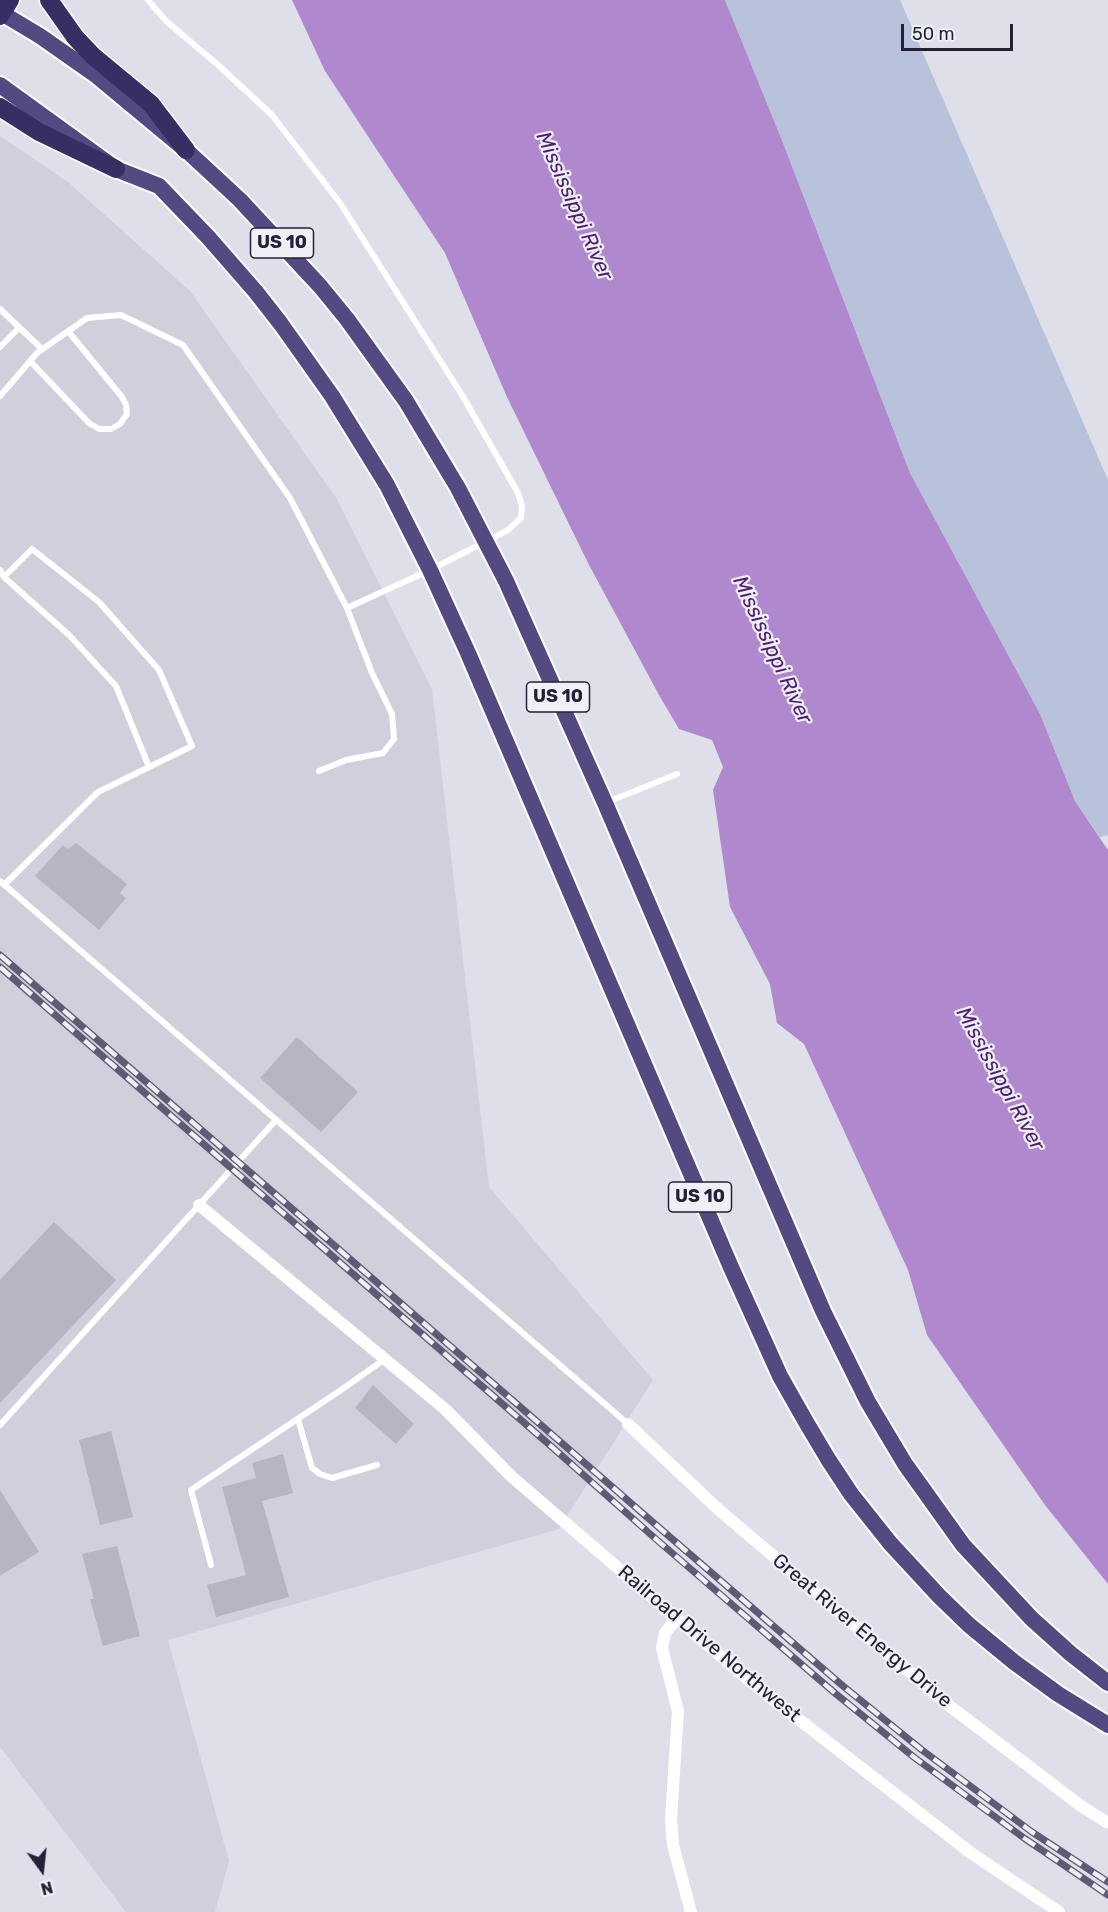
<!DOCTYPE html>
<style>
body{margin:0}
#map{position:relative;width:1108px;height:1912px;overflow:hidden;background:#dfdfe9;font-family:Rubik,sans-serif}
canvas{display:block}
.north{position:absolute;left:12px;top:1840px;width:60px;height:60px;-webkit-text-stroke:4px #efeff6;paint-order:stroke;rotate:165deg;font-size:16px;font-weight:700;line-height:24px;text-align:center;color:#242038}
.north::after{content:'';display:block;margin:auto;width:21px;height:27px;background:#242038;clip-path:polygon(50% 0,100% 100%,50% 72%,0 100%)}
.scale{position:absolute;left:901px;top:24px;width:112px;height:27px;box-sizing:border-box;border:3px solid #242038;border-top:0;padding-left:8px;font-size:18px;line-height:21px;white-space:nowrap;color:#242038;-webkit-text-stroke:4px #efeff6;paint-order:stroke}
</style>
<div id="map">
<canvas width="1108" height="1912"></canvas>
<div class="north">N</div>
<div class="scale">50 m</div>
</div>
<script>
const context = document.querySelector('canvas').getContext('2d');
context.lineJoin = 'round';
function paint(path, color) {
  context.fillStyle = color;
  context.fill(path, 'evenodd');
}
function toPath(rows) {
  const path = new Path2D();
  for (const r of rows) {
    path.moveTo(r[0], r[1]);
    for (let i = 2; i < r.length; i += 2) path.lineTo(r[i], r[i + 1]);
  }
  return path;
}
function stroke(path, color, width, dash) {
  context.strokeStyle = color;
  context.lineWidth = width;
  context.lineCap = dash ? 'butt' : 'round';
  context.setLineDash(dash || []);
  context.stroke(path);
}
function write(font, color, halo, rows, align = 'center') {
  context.font = font + ' Rubik,sans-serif';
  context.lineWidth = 4.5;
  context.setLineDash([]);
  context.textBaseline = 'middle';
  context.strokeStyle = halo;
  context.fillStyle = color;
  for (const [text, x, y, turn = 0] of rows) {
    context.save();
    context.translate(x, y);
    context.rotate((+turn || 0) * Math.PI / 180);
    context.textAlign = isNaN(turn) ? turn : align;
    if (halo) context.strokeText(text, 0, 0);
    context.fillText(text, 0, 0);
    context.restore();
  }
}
const built = toPath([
 [0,136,68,182,190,291,337,499,432,689,489,1187,653,1380,559,1529,168,1640,229,1861,215,1912,126,1912,0,1747]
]);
const green = toPath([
 [725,0,900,0,1108,480,1108,835,1100,837,1075,801,1040,714,910,473,783,143]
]);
const water = toPath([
 [292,0,725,0,783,143,910,473,1040,714,1075,801,1108,850,1108,1584,1045,1505,927,1335,908,1270,804,1044,777,1023,770,984,730,907,713,790,723,767,712,740,679,729,659,695,588,563,507,397,445,253,325,71]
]);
const building = toPath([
 [76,843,127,884,120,893,126,898,99,930,35,876,63,845,68,849],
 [297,1037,358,1092,321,1132,260,1078],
 [54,1222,116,1280,0,1403,0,1280],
 [373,1385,414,1424,396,1444,355,1408],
 [111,1431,133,1517,100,1525,79,1440],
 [283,1454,293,1493,262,1501,289,1597,216,1617,207,1585,246,1575,222,1487,256,1478,252,1463],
 [0,1490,39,1552,0,1576],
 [117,1546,140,1636,103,1646,90,1599,94,1599,82,1554]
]);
const service = toPath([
 [148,0,166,21,217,64,272,115,340,203,462,395,518,493,522,506,521,518,508,530,430,570,347,608],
 [0,309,42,349],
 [0,347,19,328],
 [30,361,89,423,99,429,111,429,120,424,127,414,126,405,122,397,68,331],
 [0,396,37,353,87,318,121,315,183,345,290,498,347,608,372,673,392,714,394,739,383,753,346,760,319,771],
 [0,570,4,577,32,549,99,602,159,670,192,746,98,792,4,885],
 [4,577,69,635,116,686,149,767],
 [605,803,677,774],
 [0,881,628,1424],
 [298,1419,312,1468,320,1474,332,1478,377,1465],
 [0,1425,276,1120],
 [211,1565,191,1490,341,1390,385,1359]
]);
const minor = toPath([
 [199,1205,445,1409,512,1477,752,1683,971,1853,1059,1912],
 [628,1424,718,1509,947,1704,1081,1806,1108,1823],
 [677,1618,665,1633,662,1648,678,1711,671,1819,673,1845,691,1912]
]);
const trunk = toPath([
 [0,12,40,36,97,76,186,150,240,200,320,286,347,319,406,401,458,488,506,581,605,803,823,1311,868,1402,905,1464,963,1545,1032,1619,1071,1654,1108,1683],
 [0,85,116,169,159,186,208,237,256,292,281,324,332,396,387,485,430,570,468,653,730,1265,780,1376,806,1422,828,1459,851,1494,890,1543,939,1596,969,1625,1014,1662,1058,1694,1108,1725]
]);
const motorway = toPath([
 [49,0,75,37,93,56,151,104,186,150],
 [0,16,10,0],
 [0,107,39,132,116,169]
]);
const rail = toPath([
 [0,955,663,1531,843,1686,922,1750,1032,1832,1108,1882],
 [0,967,552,1447,657,1540,836,1694,915,1758,1024,1838,1108,1895]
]);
const shields = [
 [282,243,63],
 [558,697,63],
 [700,1197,63]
];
const shieldNames = [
 ["US 10",282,243],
 ["US 10",558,697],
 ["US 10",700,1197]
];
const streetNames = [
 ["Great River Energy Drive",862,1631,40],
 ["Railroad Drive Northwest",709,1644,40]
];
const waterNames = [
 ["Mississippi River",574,206,66],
 ["Mississippi River",772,650,65],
 ["Mississippi River",1000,1079,61]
];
paint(built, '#d0d0dd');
paint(green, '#b8c2da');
paint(water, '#b088cd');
paint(building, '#b5b5c4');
stroke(trunk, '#fff', 20);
stroke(motorway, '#fff', 21);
stroke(service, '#fff', 6);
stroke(minor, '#fff', 12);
stroke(trunk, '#544980', 16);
stroke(motorway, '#392e63', 18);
stroke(rail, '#5e5b74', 7);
stroke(rail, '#efeff6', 4.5, [14]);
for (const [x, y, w] of shields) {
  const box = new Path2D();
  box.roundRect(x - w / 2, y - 15, w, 30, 4.5);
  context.fillStyle = '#efeff6';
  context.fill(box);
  stroke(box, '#242038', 1.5);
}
write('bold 18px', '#242038', null, shieldNames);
write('20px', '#242038', '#efeff6', streetNames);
write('italic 21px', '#4f1d72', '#efeff6', waterNames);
</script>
